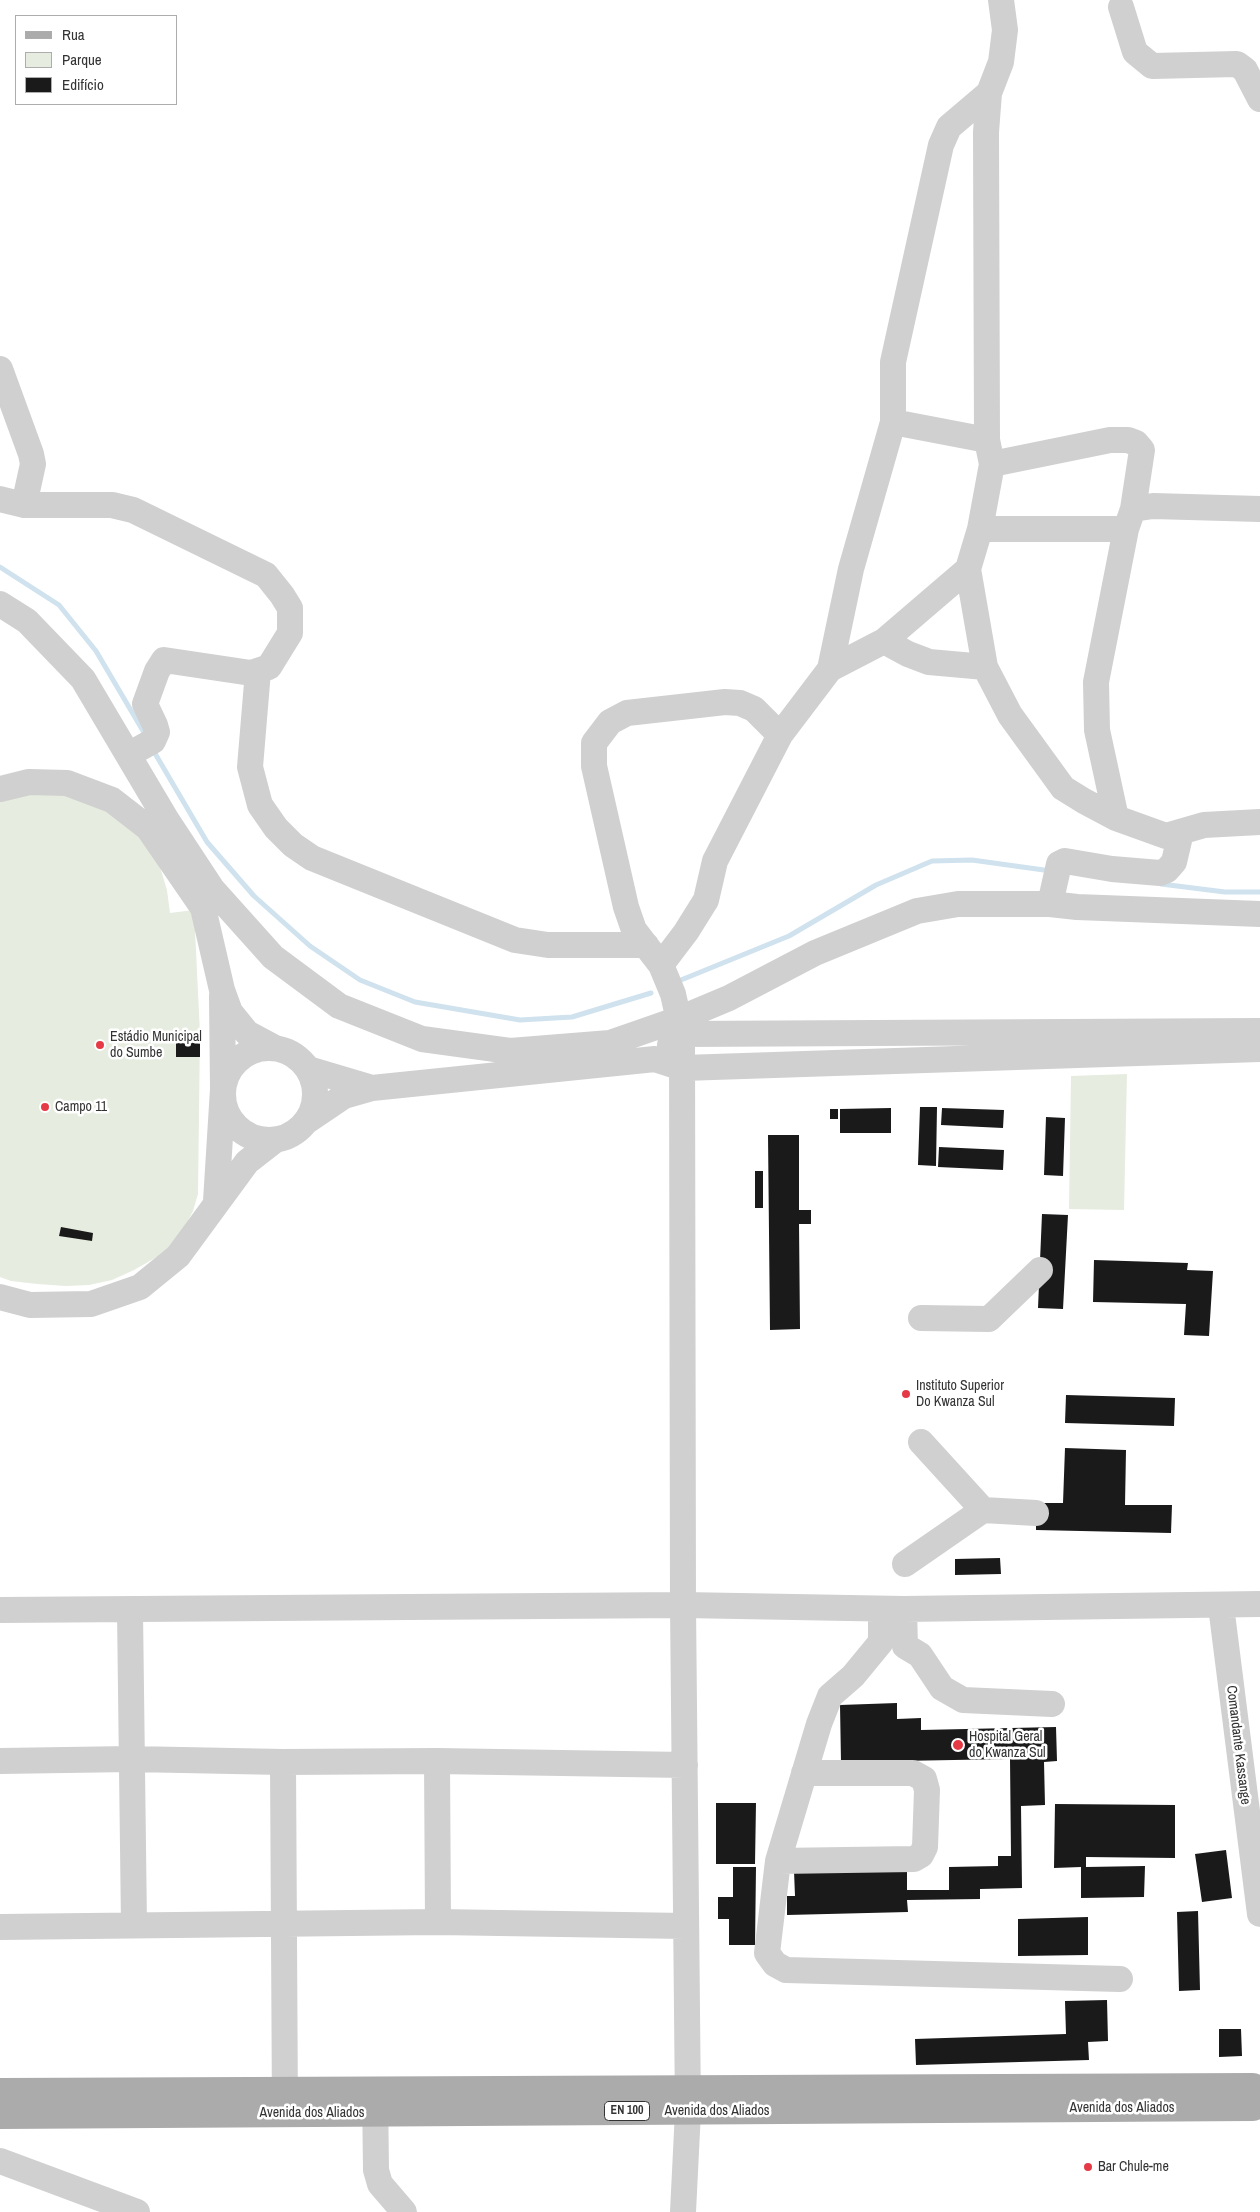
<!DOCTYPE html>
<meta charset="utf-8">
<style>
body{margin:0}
#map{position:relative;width:1260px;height:2212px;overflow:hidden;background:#fff;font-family:"Archivo Narrow",sans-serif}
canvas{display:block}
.legend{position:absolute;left:15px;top:15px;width:162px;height:90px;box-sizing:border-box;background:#fff;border:1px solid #adadad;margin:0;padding:6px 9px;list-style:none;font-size:15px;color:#333}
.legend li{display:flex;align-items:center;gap:10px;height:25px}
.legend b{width:25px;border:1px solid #adadad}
</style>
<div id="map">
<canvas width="1260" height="2212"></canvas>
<ul class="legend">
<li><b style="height:6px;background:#ababab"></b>Rua</li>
<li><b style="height:14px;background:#e6ecdf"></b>Parque</li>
<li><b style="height:14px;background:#1a1a1a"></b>Edifício</li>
</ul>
</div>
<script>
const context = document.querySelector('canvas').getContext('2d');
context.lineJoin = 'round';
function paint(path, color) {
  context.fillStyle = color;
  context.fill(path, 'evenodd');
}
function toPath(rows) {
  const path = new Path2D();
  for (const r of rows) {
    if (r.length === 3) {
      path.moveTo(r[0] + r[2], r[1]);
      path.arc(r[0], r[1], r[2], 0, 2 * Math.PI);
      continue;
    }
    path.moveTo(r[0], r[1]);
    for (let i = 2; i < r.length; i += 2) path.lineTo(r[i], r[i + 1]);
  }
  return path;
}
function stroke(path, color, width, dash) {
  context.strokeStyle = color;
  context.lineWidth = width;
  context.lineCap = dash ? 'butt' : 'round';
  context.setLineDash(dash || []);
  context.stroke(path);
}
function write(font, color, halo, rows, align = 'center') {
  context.font = font + ' "Archivo Narrow",sans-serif';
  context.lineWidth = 5;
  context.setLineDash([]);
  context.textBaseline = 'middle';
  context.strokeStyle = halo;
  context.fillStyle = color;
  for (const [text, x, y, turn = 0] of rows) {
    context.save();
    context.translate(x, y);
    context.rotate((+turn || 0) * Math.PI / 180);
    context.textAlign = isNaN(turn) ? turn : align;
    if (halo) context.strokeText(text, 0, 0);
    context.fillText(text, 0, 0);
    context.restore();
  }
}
const green = toPath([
 [38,791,88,797,137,832,160,867,167,890,170,913,194,910,200,1033,198,1194,193,1211,183,1230,171,1246,155,1258,134,1270,112,1280,89,1285,66,1286,37,1284,11,1281,0,1277,0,800],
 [1127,1074,1124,1210,1069,1209,1071,1076]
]);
const stream = toPath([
 [0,567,59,605,96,651,146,736],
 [153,750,207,842,254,896,310,946,360,980,415,1002,520,1020,572,1017,651,993],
 [1161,884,1225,892,1260,892],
 [681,980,789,936,876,885,932,861,972,860,1051,871]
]);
const building = toPath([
 [176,1033,200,1033,200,1057,176,1057],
 [920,1107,937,1107,936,1166,918,1165],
 [891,1108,891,1133,840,1133,840,1109],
 [942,1108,1004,1110,1003,1128,941,1125],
 [830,1109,838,1109,838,1119,830,1119],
 [1046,1117,1065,1118,1063,1176,1044,1175],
 [768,1135,799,1135,799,1210,811,1210,811,1224,799,1224,800,1329,770,1330],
 [939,1147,1004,1150,1003,1170,938,1167],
 [755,1171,763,1171,763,1208,755,1208],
 [1042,1214,1068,1215,1063,1309,1038,1308],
 [61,1227,93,1233,92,1241,59,1236],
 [1094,1260,1188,1263,1187,1270,1213,1271,1209,1336,1184,1335,1186,1304,1093,1302],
 [1066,1395,1175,1398,1174,1426,1065,1423],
 [1065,1448,1126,1450,1125,1505,1172,1505,1171,1533,1036,1530,1036,1503,1063,1503],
 [1000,1558,1001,1574,955,1575,955,1559],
 [897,1703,897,1719,921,1718,921,1730,1056,1727,1057,1761,1044,1762,1045,1805,1021,1806,1022,1888,980,1889,980,1899,907,1900,908,1912,787,1915,787,1896,795,1896,794,1871,907,1869,907,1890,949,1890,949,1867,998,1866,998,1856,1011,1856,1010,1759,841,1762,840,1705],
 [716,1803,756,1803,755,1864,716,1864],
 [1055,1804,1175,1805,1175,1858,1086,1857,1086,1867,1145,1866,1144,1897,1081,1898,1081,1867,1054,1868],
 [1226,1850,1232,1898,1202,1902,1195,1854],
 [733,1867,756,1867,755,1945,729,1945,729,1919,718,1919,718,1897,733,1897],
 [1198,1911,1200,1990,1179,1991,1177,1912],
 [1088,1917,1088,1955,1018,1956,1018,1919],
 [1107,2000,1108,2041,1088,2042,1089,2060,916,2065,915,2039,1066,2034,1065,2001],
 [1219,2029,1241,2029,1242,2056,1219,2057]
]);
const minor = toPath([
 [1121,7,1135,52,1152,66,1237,64,1245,70,1260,99],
 [0,369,31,454,33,464,24,505,0,499],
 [893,422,987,440],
 [992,464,1110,440,1128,440,1136,443,1142,450,1133,509],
 [24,505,112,505,133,510,266,575,282,595,290,608,290,633,269,667,251,673,164,660,157,671,145,704,155,725,157,732,153,741,128,755],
 [980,529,1126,529],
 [968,569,980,529,992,464,987,440,986,132,989,93,1001,62,1005,30,1001,0],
 [0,604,27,621,83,679,166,819,212,889,273,957,339,1006,422,1039,510,1051,610,1043,679,1019,729,998,815,953,917,911,958,904,1050,904,1077,907,1260,914],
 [884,641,908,654,929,662,985,667],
 [830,669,851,569,893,422,893,362,941,145,949,127,989,93],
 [258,671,250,767,260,805,276,828,293,845,312,858,515,940,548,945,646,945],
 [0,789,29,782,67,783,112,800,148,828,203,908,222,990,230,1012,247,1033,275,1048],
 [1116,818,1097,730,1096,682,1126,529,1133,509,1153,506,1260,509],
 [1050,904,1059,864,1065,861,1112,869,1160,873,1167,870,1174,862,1181,832],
 [661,965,686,932,706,900,715,861,780,735,830,669,884,641,968,569,985,667,1010,715,1063,788,1084,801,1116,818,1166,836,1204,825,1260,822],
 [670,1045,682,1034,1260,1031],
 [269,1094,46],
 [308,1069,372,1088],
 [307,1121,344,1096,372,1088,655,1059,683,1068,1260,1049],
 [216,1201,223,1089,222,996],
 [0,1297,30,1305,91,1304,140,1287,178,1256,247,1162,274,1141],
 [921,1318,989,1319,1040,1270],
 [921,1442,983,1510,1036,1513],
 [905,1564,983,1510],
 [1221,1606,1260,1914],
 [881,1609,881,1642,853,1676,830,1696,819,1724,778,1861,767,1953,775,1964,786,1970,1120,1979],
 [904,1609,905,1646,920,1655,942,1688,963,1700,1052,1704],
 [0,1610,683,1605,904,1609,1260,1604],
 [130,1611,134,1925],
 [0,1761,131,1759,283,1762,437,1761,685,1765],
 [437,1761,438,1922],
 [283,1762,285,2113],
 [778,1861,914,1859,921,1855,925,1847,927,1790,924,1779,913,1773,804,1773],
 [0,1927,438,1922,685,1926],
 [375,2091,376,2170,380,2184,404,2212],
 [0,2161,137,2212],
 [683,2212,688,2111,683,1605,682,1034,673,994,661,965,634,930,626,907,594,766,594,743,610,722,627,713,725,702,740,703,754,709,780,735]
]);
const major = toPath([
 [0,2092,1253,2087],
 [0,2115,1253,2107]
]);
const markers = [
 [100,1045,5,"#e63946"],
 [45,1107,5,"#e63946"],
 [906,1394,5,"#e63946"],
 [958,1745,6,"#e63946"],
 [1088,2167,5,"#e63946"]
];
const shields = [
 [627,2111,45]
];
const shieldNames = [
 ["EN 100",627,2111]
];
const poiNames = [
 ["Estádio Municipal",110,1037],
 ["do Sumbe",110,1053],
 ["Campo 11",55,1107],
 ["Instituto Superior",916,1386],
 ["Do Kwanza Sul",916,1402],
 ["Hospital Geral",969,1737],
 ["do Kwanza Sul",969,1753],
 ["Bar Chule-me",1098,2167]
];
const streetNames = [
 ["Comandante Kassange",1238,1745,83],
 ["Avenida dos Aliados",1122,2108],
 ["Avenida dos Aliados",717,2111],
 ["Avenida dos Aliados",312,2113]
];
paint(green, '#e6ecdf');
stroke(stream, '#cfe2ee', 5);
paint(building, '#1a1a1a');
stroke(minor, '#d0d0d0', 26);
stroke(major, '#ababab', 28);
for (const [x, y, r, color] of markers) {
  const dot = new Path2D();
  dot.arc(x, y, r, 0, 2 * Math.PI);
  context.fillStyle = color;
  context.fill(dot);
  stroke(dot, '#fff', 2);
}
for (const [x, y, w] of shields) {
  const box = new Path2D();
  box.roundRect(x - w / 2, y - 9.5, w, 19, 4);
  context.fillStyle = '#fff';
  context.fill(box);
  stroke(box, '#333', 1);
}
write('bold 12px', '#333', null, shieldNames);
write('14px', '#333', '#fff', poiNames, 'left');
write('14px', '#333', '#fff', streetNames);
</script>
